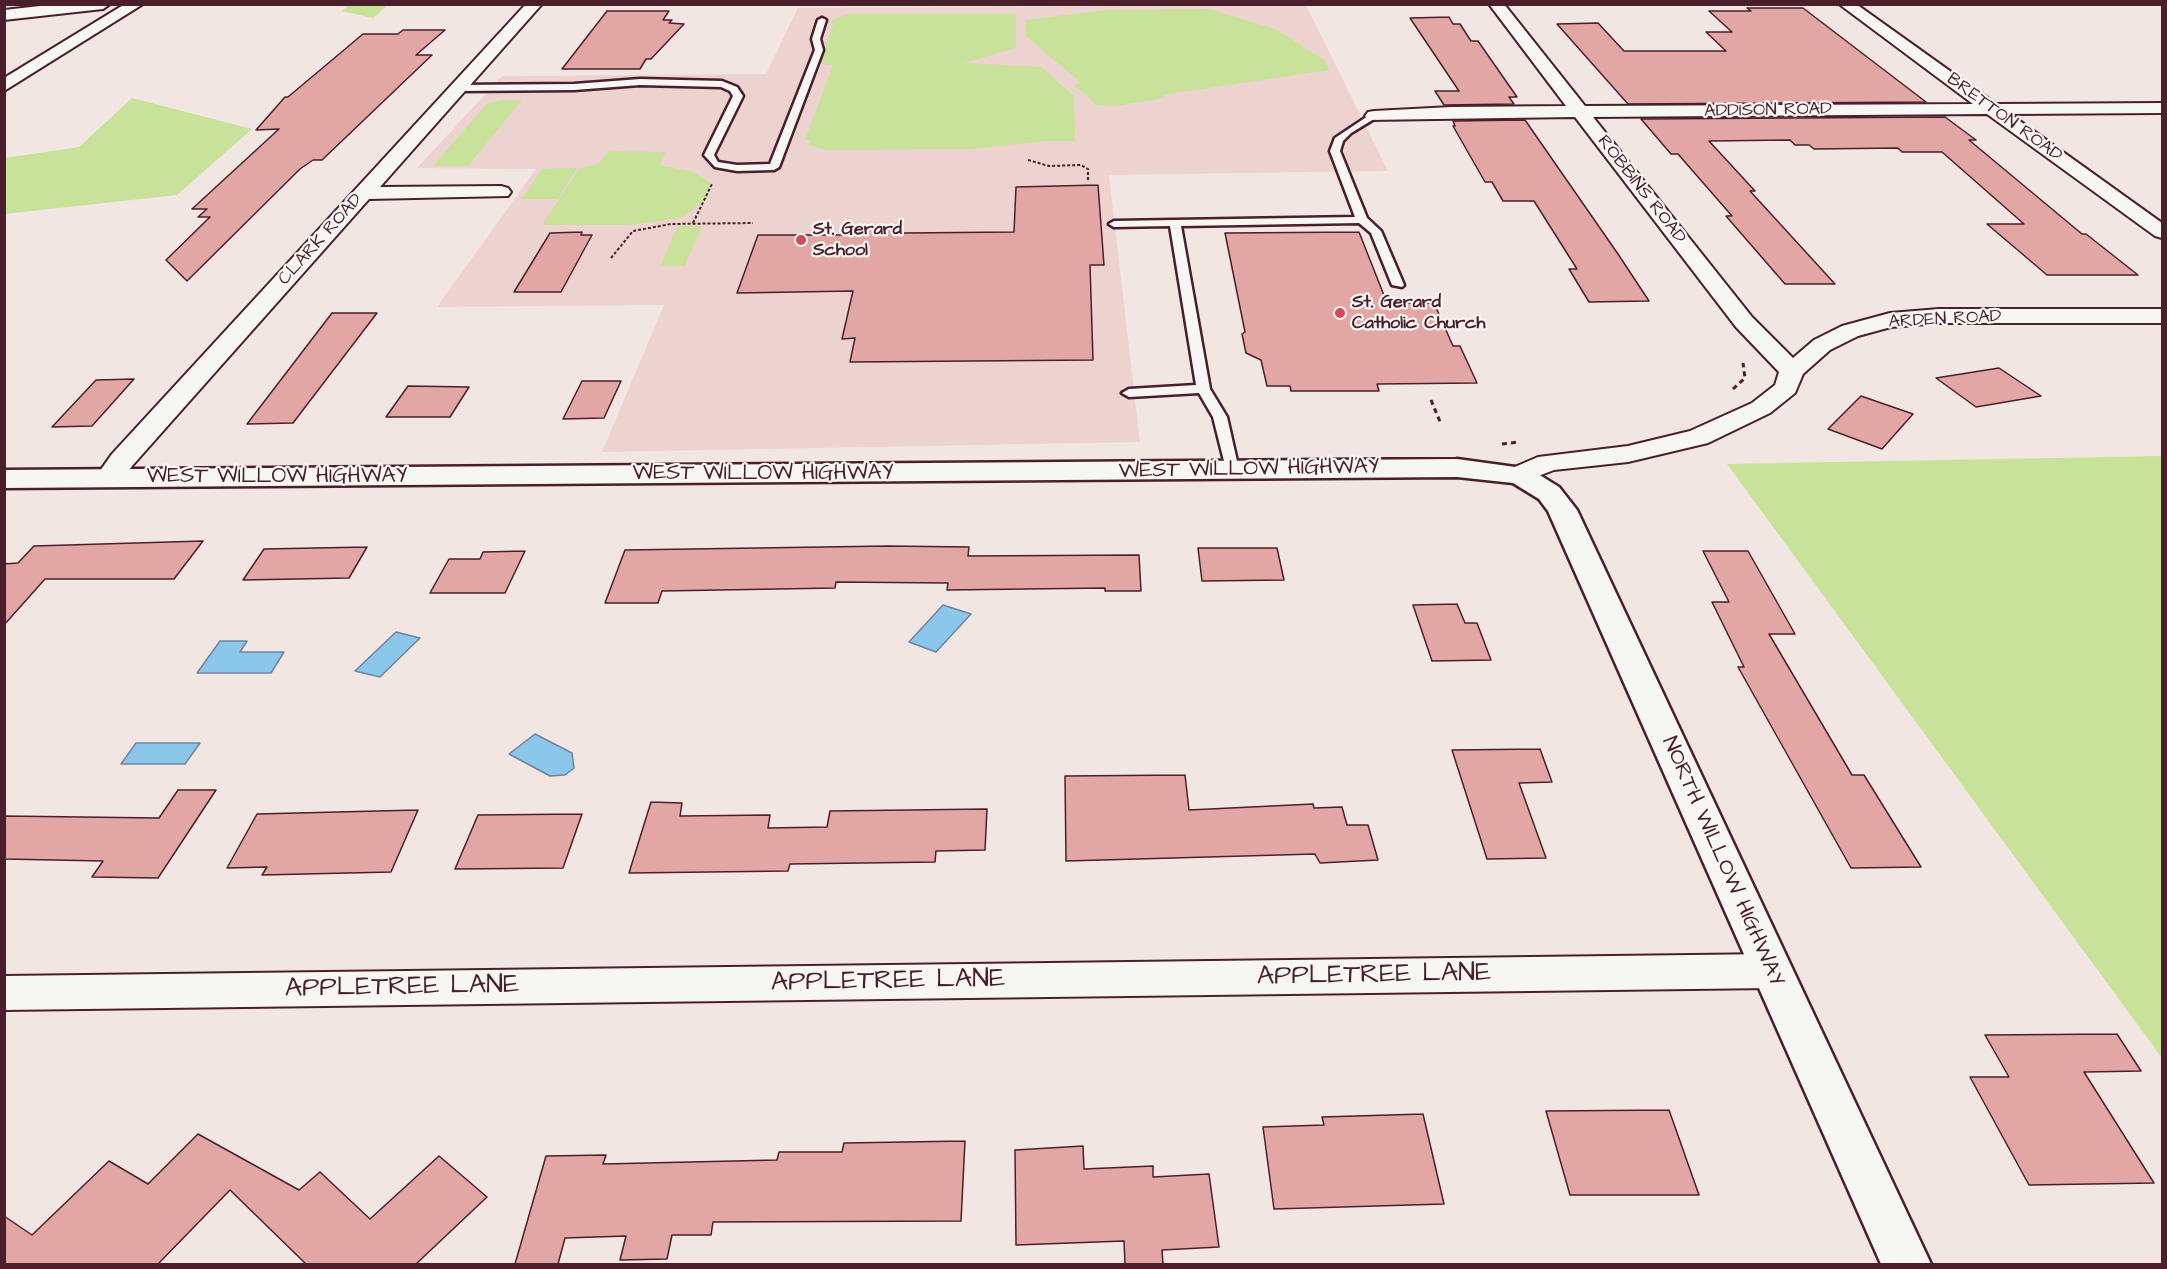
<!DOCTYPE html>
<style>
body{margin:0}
#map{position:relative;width:2167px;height:1269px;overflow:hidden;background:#f2e6e2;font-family:"Architects Daughter",sans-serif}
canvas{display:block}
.frame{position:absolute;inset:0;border:6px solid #4a1f2b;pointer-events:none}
</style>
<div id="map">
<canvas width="2167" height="1269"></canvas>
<div class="frame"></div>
</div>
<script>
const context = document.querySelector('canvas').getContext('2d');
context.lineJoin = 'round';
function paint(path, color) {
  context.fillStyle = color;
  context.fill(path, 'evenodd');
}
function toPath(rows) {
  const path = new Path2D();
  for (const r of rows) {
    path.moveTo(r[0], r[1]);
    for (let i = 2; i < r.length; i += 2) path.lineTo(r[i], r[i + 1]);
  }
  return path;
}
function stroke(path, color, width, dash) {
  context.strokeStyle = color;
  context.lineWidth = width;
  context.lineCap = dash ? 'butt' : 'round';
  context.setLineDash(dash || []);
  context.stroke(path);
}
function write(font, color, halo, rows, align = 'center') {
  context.font = font + ' "Architects Daughter",sans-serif';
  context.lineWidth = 4.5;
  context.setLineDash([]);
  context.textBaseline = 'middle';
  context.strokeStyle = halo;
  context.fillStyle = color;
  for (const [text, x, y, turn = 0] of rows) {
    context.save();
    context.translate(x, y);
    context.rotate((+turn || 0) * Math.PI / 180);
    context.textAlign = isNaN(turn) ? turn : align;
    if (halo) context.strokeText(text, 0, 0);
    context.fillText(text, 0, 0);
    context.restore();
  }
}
const built = toPath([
 [1306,5,1388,171,1109,175,1140,442,602,452,664,305,437,307,536,169,417,168,502,76,766,74,798,8]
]);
const green = toPath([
 [350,4,388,4,388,5,373,18,342,11],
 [1209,9,1275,29,1326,61,1329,70,1162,95,1165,98,1116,106,1097,105,1074,85,1081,83,1026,36,1025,20,1105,10],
 [847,14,1016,14,1016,48,964,63,1041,67,1074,96,1075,141,1046,141,973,149,825,150,809,145,811,140,805,140,833,65,819,64,833,25,831,21],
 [132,98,252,129,177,195,5,214,5,158,79,147],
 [501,100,522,100,468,166,433,166,487,104],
 [610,151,666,152,659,165,693,172,712,184,702,203,681,218,631,225,542,225,579,169,599,163],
 [577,168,558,199,522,199,542,169],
 [678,226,702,226,685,266,660,266],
 [2162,456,2162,1058,1727,464]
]);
const water = toPath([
 [943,605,971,614,936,652,909,642,943,605],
 [396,632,420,638,380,677,355,671,396,632],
 [220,641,247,641,240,652,284,652,271,673,197,673,220,641],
 [535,734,572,753,574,768,565,775,550,776,509,754,535,734],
 [136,743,200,743,185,764,121,764,136,743]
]);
const building = toPath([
 [1747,8,1803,8,1926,102,1628,104,1557,24,1598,23,1624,51,1726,51,1706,32,1732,32,1709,11,1751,11,1747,8],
 [607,11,669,11,663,20,672,20,669,23,684,24,651,59,646,59,640,69,562,69,607,11],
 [1449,17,1453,24,1460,24,1471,41,1478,41,1517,97,1509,97,1514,104,1444,105,1435,91,1459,91,1410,18,1449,17],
 [403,30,445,30,416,55,432,55,322,160,313,160,300,169,187,281,166,260,210,217,198,217,207,209,192,209,279,129,256,130,285,97,288,97,363,34,398,34,403,30],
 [1945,117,1976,140,1969,140,2082,234,2086,234,2138,275,2047,275,1987,224,2024,224,1942,152,1902,152,1898,148,1814,149,1809,145,1795,145,1790,140,1709,141,1755,191,1750,191,1835,284,1785,284,1726,216,1732,216,1678,154,1671,154,1641,119,1945,117],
 [1525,120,1618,254,1649,301,1589,302,1569,269,1577,269,1534,201,1503,201,1492,182,1485,182,1453,126,1455,126,1453,121,1525,120],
 [1098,185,1104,265,1090,265,1093,360,850,362,855,338,842,339,853,291,737,293,758,235,850,235,862,228,878,225,894,227,903,233,1014,232,1016,187,1098,185],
 [582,232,581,235,592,235,561,292,514,292,550,233,582,232],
 [1359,232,1387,303,1434,303,1453,346,1460,346,1477,383,1377,384,1379,391,1291,391,1290,386,1267,386,1261,360,1246,353,1242,334,1245,332,1225,233,1359,232],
 [332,313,377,313,293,423,247,424,332,313],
 [1999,368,2041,396,1976,407,1936,378,1999,368],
 [134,379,92,426,52,427,96,380,134,379],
 [582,381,621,381,604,418,563,419,582,381],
 [408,386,469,387,450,417,386,417,408,386],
 [1861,396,1913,414,1882,449,1828,429,1861,396],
 [203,541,174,579,45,579,4,625,4,564,18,563,34,546,203,541],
 [888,546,969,547,968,556,1139,555,1141,591,1105,591,1105,588,947,590,948,583,836,582,835,588,662,591,658,603,605,603,625,550,888,546],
 [367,547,349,578,243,580,264,549,367,547],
 [1198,548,1277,548,1284,580,1202,581,1198,548],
 [525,551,505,593,430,593,449,559,480,559,483,552,525,551],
 [1703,551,1748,551,1795,634,1769,634,1852,775,1864,775,1921,867,1851,868,1738,667,1744,667,1712,602,1729,602,1703,551],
 [1457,604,1465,623,1477,623,1491,660,1432,661,1413,605,1457,604],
 [1540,749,1552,782,1519,783,1546,858,1487,859,1452,750,1540,749],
 [1185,775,1189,810,1313,804,1314,808,1342,807,1347,825,1368,825,1378,860,1320,863,1315,854,1066,861,1065,776,1185,775],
 [178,790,216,790,158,878,92,877,103,861,4,859,4,816,159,818,178,790],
 [651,802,682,803,680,816,770,815,768,828,827,827,830,811,987,809,985,850,936,851,935,862,790,864,788,871,629,873,651,802],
 [418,810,391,872,262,875,267,867,227,868,257,814,418,810],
 [582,814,563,868,455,869,478,815,582,814],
 [2117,1034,2141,1071,2084,1072,2154,1183,2029,1185,1970,1077,2009,1077,1985,1035,2117,1034],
 [1669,1110,1699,1195,1570,1195,1546,1111,1669,1110],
 [1423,1114,1444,1204,1274,1209,1263,1127,1324,1125,1322,1117,1423,1114],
 [198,1134,299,1190,320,1172,370,1219,439,1156,487,1197,416,1264,306,1264,230,1190,158,1264,4,1264,4,1216,32,1235,109,1161,148,1184,198,1134],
 [965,1141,961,1221,713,1222,711,1235,672,1235,667,1259,620,1260,626,1236,565,1238,558,1264,515,1264,546,1156,606,1155,603,1164,777,1160,779,1152,842,1152,844,1143,965,1141],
 [1083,1146,1084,1169,1153,1166,1153,1177,1209,1174,1219,1247,1162,1250,1163,1264,1125,1264,1124,1241,1016,1245,1015,1150,1083,1146]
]);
const pathFar1 = toPath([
 [1028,160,1049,166,1081,165,1088,169,1088,180],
 [693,223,712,184],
 [611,258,633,231,671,224,753,223]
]);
const path = toPath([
 [1733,389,1745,378,1743,363],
 [1431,400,1441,424],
 [1502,444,1519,442]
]);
const lane = toPath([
 [822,18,826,20,820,39,823,50,779,167,774,170,737,171,715,167,704,155,733,96,730,91,721,87,640,85,574,90,458,91,453,88,458,85,574,84,640,79,722,81,737,87,743,96,714,155,718,162,737,165,770,164,815,50,812,39,818,20,822,18],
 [1371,114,1379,116,1351,133,1343,141,1340,151,1367,218,1381,231,1404,285,1402,287,1392,285,1371,233,1359,223,1181,226,1210,389,1227,417,1239,470,1232,474,1227,473,1213,417,1199,393,1129,397,1122,393,1129,389,1196,385,1170,226,1114,227,1109,224,1114,221,1355,217,1330,151,1335,138,1371,114]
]);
const street = toPath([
 [58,4,110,4,103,9,4,20,4,10,58,4],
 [125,4,143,4,4,91,4,78,125,4],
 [526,4,542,4,380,187,501,186,508,188,511,192,508,196,369,199,132,466,119,484,109,486,99,484,95,478,112,454,526,4],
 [1489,4,1504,4,1585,106,1973,104,1839,4,1856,4,1996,104,2162,103,2162,113,2010,114,2162,223,2162,238,2155,236,1987,114,1593,117,1752,317,1793,358,1814,340,1842,326,1890,313,1939,309,2162,309,2162,323,1939,323,1891,327,1858,336,1830,350,1803,374,1795,393,1770,413,1708,443,1628,462,1554,470,1520,483,1510,481,1506,475,1510,469,1538,457,1628,446,1690,431,1752,403,1775,385,1779,372,1736,327,1575,117,1368,120,1365,116,1368,112,1374,111,1451,107,1566,106,1489,4],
 [1772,954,1786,959,1792,971,1786,983,1772,988,4,1010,4,976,1772,954]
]);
const secondary = toPath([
 [1457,459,1530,469,1559,487,1577,510,1931,1264,1881,1264,1548,511,1539,499,1513,483,1457,477,4,488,4,470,1457,459]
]);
const markers = [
 [801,240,6,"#d1495b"],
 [1340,313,6,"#d1495b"]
];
const farStreetnames = [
 ["ADDISON ROAD",1768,111,-1],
 ["BRETTON ROAD",2004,118,36],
 ["ROBBINS ROAD",1641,190,52],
 ["CLARK ROAD",321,240,-48],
 ["ARDEN ROAD",1945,320,-3]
];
const farPoinames = [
 ["St. Gerard",813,230],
 ["School",813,251],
 ["St. Gerard",1352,303],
 ["Catholic Church",1352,324]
];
const streetNames = [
 ["WEST WILLOW HIGHWAY",1249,470,-1],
 ["WEST WILLOW HIGHWAY",763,474],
 ["WEST WILLOW HIGHWAY",277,477],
 ["NORTH WILLOW HIGHWAY",1722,862,66]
];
const nearStreetnames = [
 ["APPLETREE LANE",1374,976,-1],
 ["APPLETREE LANE",888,982,-1],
 ["APPLETREE LANE",402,988,-1]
];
paint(built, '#edd3cf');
paint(green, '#c8e299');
paint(water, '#8bc6eb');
stroke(water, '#71839e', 1.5);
paint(building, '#e2a7a4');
stroke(building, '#4a1f2b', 1.5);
stroke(lane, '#4a1f2b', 5);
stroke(street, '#4a1f2b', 4);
stroke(secondary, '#4a1f2b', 5);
stroke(pathFar1, '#4a1f2b', 2, [3, 2]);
stroke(path, '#4a1f2b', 3, [5, 4]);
paint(lane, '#f6f6f2');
paint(street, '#f6f6f2');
paint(secondary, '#f6f6f2');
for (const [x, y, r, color] of markers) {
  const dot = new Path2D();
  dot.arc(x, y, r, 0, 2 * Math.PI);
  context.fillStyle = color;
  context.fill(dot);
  stroke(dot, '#f6f6f2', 2);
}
write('18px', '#4a1f2b', '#f6f6f2', farStreetnames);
write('bold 18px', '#4a1f2b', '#f6f6f2', farPoinames, 'left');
write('22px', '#4a1f2b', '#f6f6f2', streetNames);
write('27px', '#4a1f2b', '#f6f6f2', nearStreetnames);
</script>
